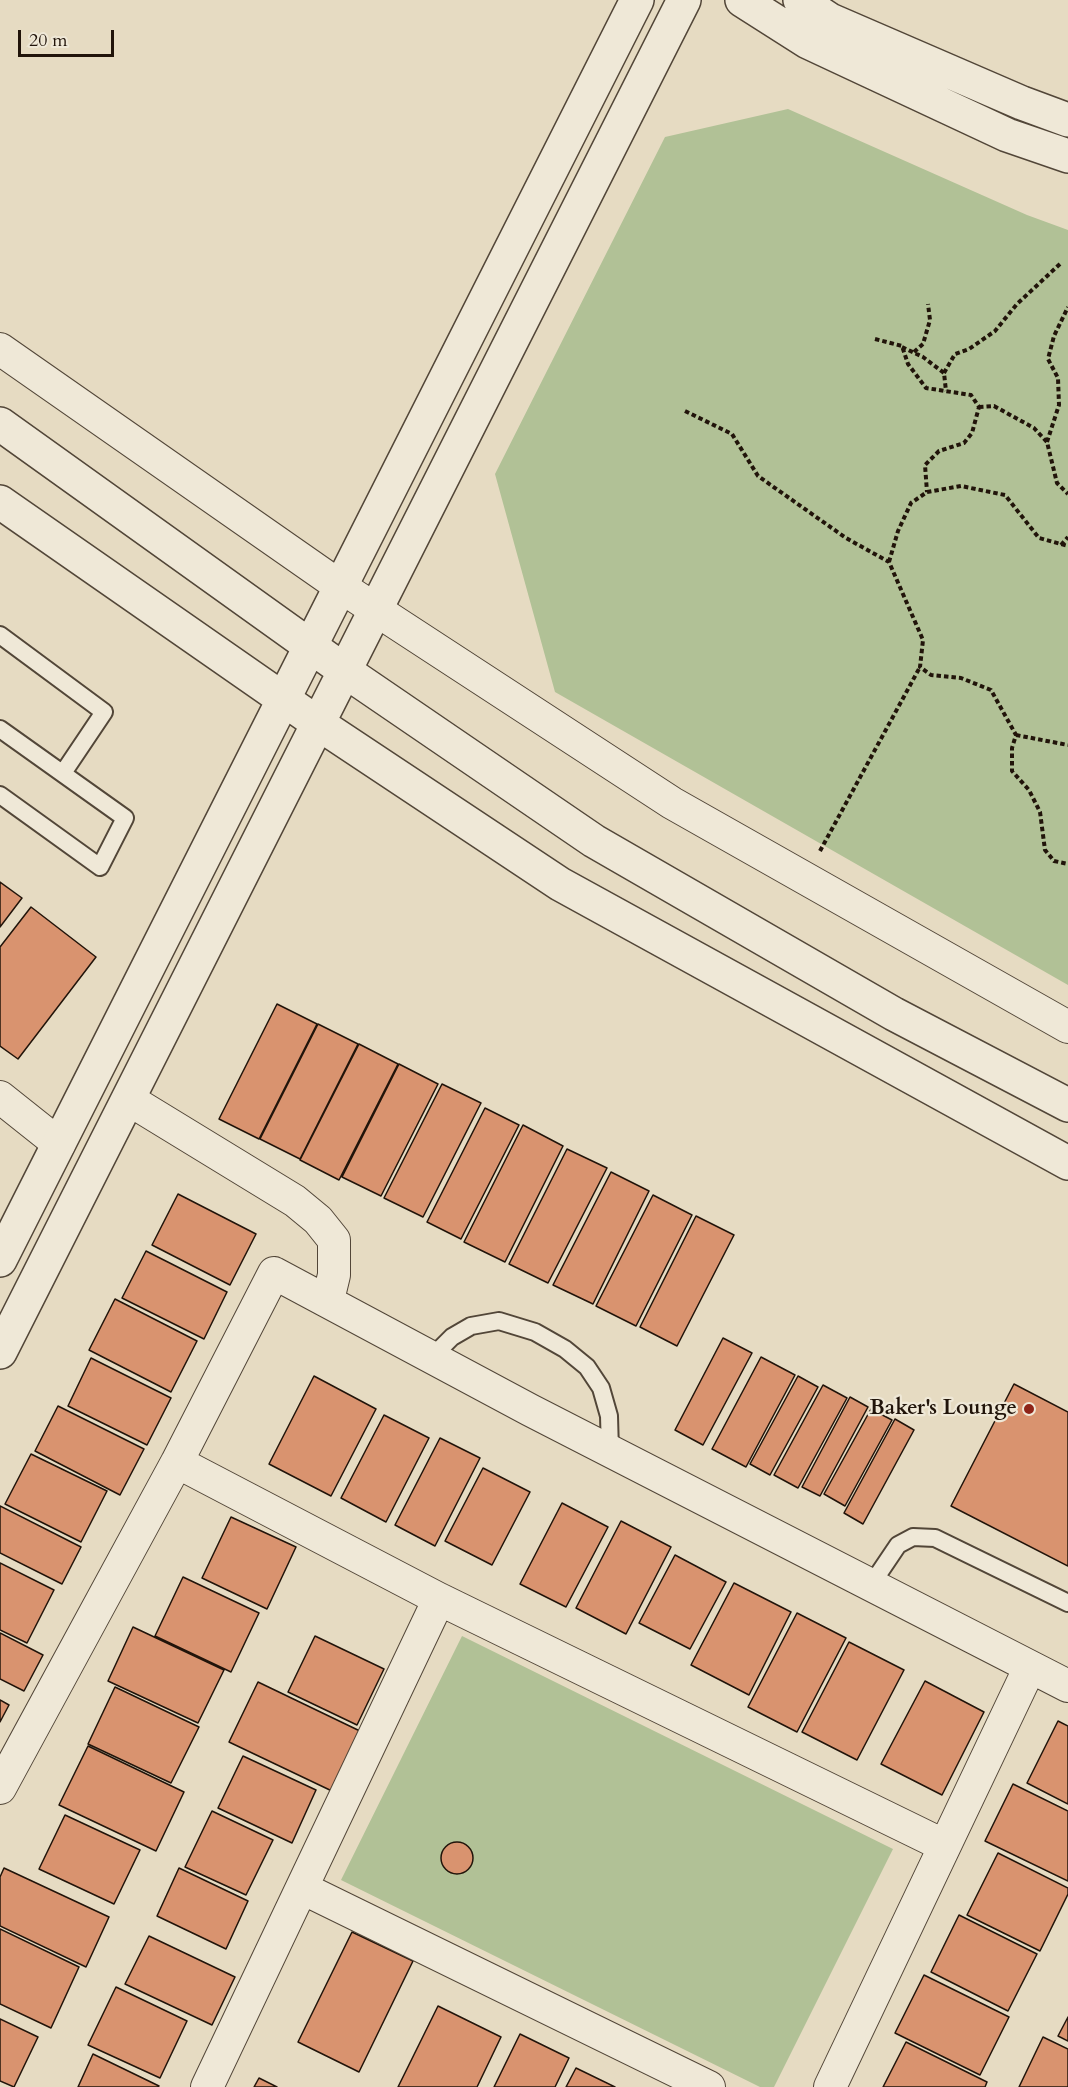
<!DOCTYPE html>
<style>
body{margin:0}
#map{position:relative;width:1068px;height:2087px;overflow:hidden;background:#e6dbc2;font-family:Cardo,serif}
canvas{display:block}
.scale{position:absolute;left:18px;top:30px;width:96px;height:27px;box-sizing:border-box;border:3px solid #21140a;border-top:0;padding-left:8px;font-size:18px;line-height:21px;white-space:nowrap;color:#21140a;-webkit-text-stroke:4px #efe8d7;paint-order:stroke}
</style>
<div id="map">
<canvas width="1068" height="2087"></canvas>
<div class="scale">20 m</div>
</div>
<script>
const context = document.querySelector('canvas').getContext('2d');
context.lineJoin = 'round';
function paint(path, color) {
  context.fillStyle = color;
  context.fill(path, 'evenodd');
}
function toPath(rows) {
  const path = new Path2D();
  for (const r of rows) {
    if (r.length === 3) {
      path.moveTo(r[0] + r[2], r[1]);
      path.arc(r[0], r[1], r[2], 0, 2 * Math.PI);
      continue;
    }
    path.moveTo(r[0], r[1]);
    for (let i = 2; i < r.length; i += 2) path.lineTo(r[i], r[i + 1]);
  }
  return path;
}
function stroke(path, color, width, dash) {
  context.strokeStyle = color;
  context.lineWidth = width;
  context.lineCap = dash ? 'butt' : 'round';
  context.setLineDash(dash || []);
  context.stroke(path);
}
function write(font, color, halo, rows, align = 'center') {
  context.font = font + ' Cardo,serif';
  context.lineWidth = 4.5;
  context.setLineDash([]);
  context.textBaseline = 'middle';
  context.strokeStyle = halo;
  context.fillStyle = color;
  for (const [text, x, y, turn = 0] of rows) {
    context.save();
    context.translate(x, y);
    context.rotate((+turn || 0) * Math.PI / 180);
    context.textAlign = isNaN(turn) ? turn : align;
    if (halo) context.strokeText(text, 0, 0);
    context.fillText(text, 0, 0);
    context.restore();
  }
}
const green = toPath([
 [788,109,1027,215,1068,230,1068,985,555,692,495,474,665,137],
 [462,1636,893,1849,774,2087,760,2087,341,1880]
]);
const building = toPath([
 [0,882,22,898,0,927,0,882],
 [31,907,96,957,18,1059,0,1046,0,947,31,907],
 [277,1004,317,1024,259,1139,219,1119,277,1004],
 [318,1024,358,1044,300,1159,260,1139,318,1024],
 [359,1044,398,1064,339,1180,300,1160,359,1044],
 [399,1064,438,1084,381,1196,342,1177,399,1064],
 [442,1084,481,1103,423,1217,384,1198,442,1084],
 [485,1108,519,1125,461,1239,427,1222,485,1108],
 [523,1125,563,1146,505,1262,464,1242,523,1125],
 [567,1149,607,1168,548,1283,509,1264,567,1149],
 [611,1172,649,1191,593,1304,553,1285,611,1172],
 [178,1194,256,1234,230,1285,152,1245,178,1194],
 [653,1195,692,1215,636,1326,596,1306,653,1195],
 [696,1216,734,1235,677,1346,640,1327,696,1216],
 [146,1251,227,1292,204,1339,122,1298,146,1251],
 [115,1299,197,1341,171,1392,89,1350,115,1299],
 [723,1338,752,1353,703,1445,675,1430,723,1338],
 [761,1357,795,1375,746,1467,712,1449,761,1357],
 [91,1358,171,1398,147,1445,68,1406,91,1358],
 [314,1376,376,1409,331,1496,269,1464,314,1376],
 [798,1376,818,1387,770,1475,750,1464,798,1376],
 [1014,1384,1068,1412,1068,1566,951,1506,1014,1384],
 [823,1385,847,1398,798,1488,774,1475,823,1385],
 [850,1397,868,1407,820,1496,802,1487,850,1397],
 [58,1406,144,1449,120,1495,35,1451,58,1406],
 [871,1409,892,1420,845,1506,824,1494,871,1409],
 [384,1415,429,1438,386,1522,341,1498,384,1415],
 [895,1419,914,1430,863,1524,844,1513,895,1419],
 [440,1438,480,1458,435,1546,395,1525,440,1438],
 [31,1454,107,1491,81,1542,5,1504,31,1454],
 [483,1468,530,1492,492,1565,445,1541,483,1468],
 [562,1503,608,1527,566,1607,520,1584,562,1503],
 [0,1506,81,1547,62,1584,0,1553,0,1506],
 [231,1517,296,1547,267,1609,202,1578,231,1517],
 [621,1521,671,1547,626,1634,576,1608,621,1521],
 [675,1555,726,1582,690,1649,639,1623,675,1555],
 [0,1563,54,1590,27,1643,0,1630,0,1563],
 [183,1577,259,1613,231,1672,155,1636,183,1577],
 [734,1583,791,1612,749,1695,691,1665,734,1583],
 [797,1613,846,1638,797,1732,748,1707,797,1613],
 [133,1627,224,1670,198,1723,108,1681,133,1627],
 [0,1633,43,1655,24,1691,0,1679,0,1633],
 [315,1636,384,1669,357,1725,288,1692,315,1636],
 [849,1642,904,1670,857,1760,802,1732,849,1642],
 [925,1681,984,1712,942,1795,881,1764,925,1681],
 [258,1682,362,1732,334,1792,229,1742,258,1682],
 [115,1687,199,1727,171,1783,88,1744,115,1687],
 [0,1700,9,1705,0,1722,0,1700],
 [1058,1721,1068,1726,1068,1804,1027,1783,1058,1721],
 [88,1746,184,1792,156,1851,59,1805,88,1746],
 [243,1756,316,1790,292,1843,218,1808,243,1756],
 [1013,1784,1068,1811,1068,1881,985,1841,1013,1784],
 [212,1811,273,1840,246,1895,185,1867,212,1811],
 [65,1815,140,1850,114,1904,39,1869,65,1815],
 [457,1858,16],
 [998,1853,1068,1888,1068,1894,1040,1951,967,1915,998,1853],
 [4,1868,109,1917,86,1967,0,1926,0,1877,4,1868],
 [179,1868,248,1901,226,1949,157,1916,179,1868],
 [959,1915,1037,1954,1008,2011,931,1972,959,1915],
 [0,1929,79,1967,51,2028,0,2004,0,1929],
 [352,1932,413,1961,359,2072,298,2042,352,1932],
 [149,1936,235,1977,212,2025,125,1984,149,1936],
 [924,1975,1009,2017,980,2075,895,2033,924,1975],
 [116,1987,187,2021,160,2078,88,2045,116,1987],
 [438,2006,501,2037,477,2087,398,2087,438,2006],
 [1068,2017,1068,2041,1058,2036,1068,2017],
 [0,2019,38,2037,14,2087,0,2081,0,2019],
 [520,2034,569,2058,555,2087,494,2087,520,2034],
 [1043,2037,1068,2049,1068,2087,1019,2087,1043,2037],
 [906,2042,987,2082,985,2087,883,2087,906,2042],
 [93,2054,159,2086,158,2087,78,2087,93,2054],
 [576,2068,615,2087,566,2087,576,2068],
 [259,2078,277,2087,254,2087,259,2078]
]);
const path = toPath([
 [875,339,902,346,908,364,926,388,971,395,979,407,972,433,964,443,939,451,925,465,927,492],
 [902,347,923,357,944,373,946,391],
 [914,352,923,344,930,320,928,304],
 [944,373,955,354,969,349,995,331,1017,304,1061,263],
 [979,407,994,406,1034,428,1047,442,1057,483,1068,494],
 [685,411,732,434,758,476,846,538,889,562,923,640,920,667,931,675,961,678,991,690,1016,735,1012,748,1012,771,1029,790,1040,812,1045,850,1054,861,1068,864],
 [1047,442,1059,405,1058,378,1048,359,1054,336,1068,307],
 [1061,545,1068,537],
 [889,562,898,531,911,503,927,492,961,486,1005,495,1039,538,1068,546],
 [1016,735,1068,745],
 [820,851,920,667]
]);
const service = toPath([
 [0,635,104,712,63,773],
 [0,729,125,818,100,867,0,795],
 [432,1357,452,1337,471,1326,499,1321,535,1332,565,1349,587,1367,601,1388,609,1416,610,1451],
 [871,1585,898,1545,913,1537,935,1538,1068,1603]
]);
const minor = toPath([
 [0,349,341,587,672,803,1068,1027],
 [0,1097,59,1144],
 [128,1099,295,1201,318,1220,334,1240,334,1275,328,1300],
 [177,1462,439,1599,943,1845],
 [0,1788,177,1462,274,1273,530,1410,1068,1686],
 [302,1888,709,2087],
 [207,2087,439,1599],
 [830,2087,1030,1667]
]);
const tertiary = toPath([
 [742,0,808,42,1007,135,1068,156],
 [800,0,830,20,1022,103,1068,120],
 [0,424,345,671,594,841,894,1014,1068,1105],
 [0,502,319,724,560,884,1068,1163],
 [0,1260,637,0],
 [0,1352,684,0]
]);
const markers = [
 [1029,1409,6,"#8f2418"]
];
const poiNames = [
 ["Baker's Lounge",1017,1409]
];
paint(green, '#b1c196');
paint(building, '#d9936f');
stroke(building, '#21140a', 1.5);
stroke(service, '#524638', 20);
stroke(minor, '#524638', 34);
stroke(tertiary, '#524638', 36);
stroke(path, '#21140a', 4, [4.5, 3]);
stroke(service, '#efe8d7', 16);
stroke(minor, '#efe8d7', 32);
stroke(tertiary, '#efe8d7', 33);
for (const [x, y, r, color] of markers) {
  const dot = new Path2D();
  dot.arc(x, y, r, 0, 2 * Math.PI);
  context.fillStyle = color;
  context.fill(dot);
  stroke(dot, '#efe8d7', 2);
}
write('bold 21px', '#21140a', '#efe8d7', poiNames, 'right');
</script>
